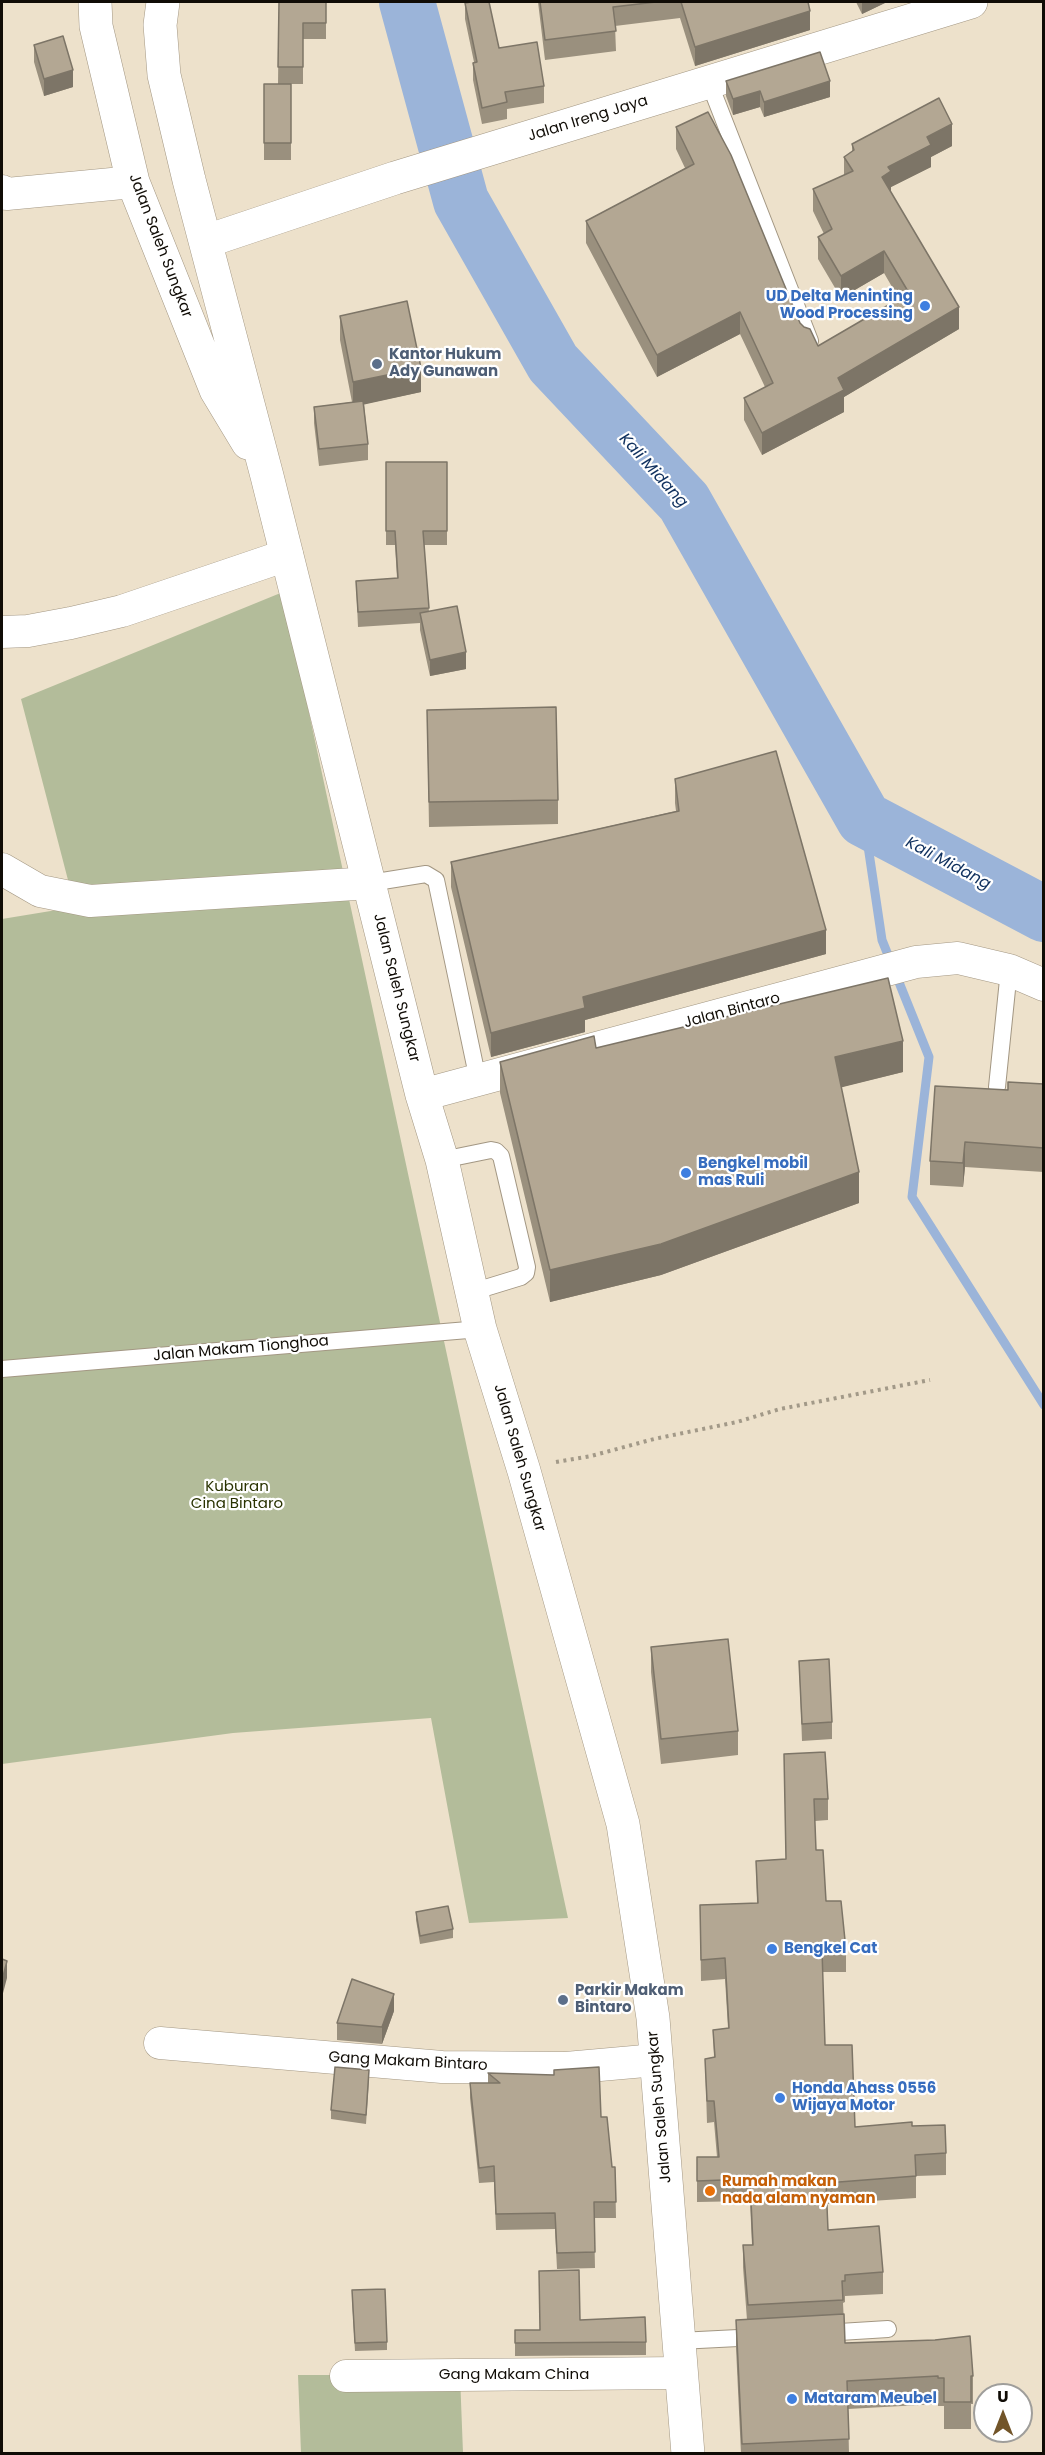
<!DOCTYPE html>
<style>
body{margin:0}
#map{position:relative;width:1045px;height:2455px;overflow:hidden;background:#ede1cb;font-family:Poppins,sans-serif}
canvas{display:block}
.frame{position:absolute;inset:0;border:3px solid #100c06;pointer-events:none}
.north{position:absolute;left:973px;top:2383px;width:60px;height:60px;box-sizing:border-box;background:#fff;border:2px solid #9f9e9b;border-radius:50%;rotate:0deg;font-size:16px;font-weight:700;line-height:24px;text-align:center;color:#100c06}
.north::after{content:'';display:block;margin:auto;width:21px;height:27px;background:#725529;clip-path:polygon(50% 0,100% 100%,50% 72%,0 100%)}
</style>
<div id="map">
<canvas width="1045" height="2455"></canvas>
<div class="frame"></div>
<div class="north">U</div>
</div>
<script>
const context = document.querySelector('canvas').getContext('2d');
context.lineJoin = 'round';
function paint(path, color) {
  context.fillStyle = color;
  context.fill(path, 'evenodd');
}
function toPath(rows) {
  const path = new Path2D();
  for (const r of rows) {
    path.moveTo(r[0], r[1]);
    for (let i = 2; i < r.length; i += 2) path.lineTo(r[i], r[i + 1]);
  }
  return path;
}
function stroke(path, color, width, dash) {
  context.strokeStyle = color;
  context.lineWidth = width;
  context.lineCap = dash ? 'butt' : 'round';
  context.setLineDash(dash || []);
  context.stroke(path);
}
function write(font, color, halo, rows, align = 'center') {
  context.font = font + ' Poppins,sans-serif';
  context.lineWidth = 4.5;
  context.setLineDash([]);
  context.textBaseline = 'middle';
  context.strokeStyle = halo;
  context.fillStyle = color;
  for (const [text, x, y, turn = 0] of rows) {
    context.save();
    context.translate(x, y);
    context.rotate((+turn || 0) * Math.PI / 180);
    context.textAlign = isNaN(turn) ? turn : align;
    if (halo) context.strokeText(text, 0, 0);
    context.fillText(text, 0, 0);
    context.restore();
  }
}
const green = toPath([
 [283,592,568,1918,469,1923,431,1718,233,1733,2,1764,2,919,75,907,21,699],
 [298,2375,460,2375,463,2453,301,2453]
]);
const stream = toPath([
 [864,819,882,940,929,1057,912,1197,1044,1405]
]);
const river = toPath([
 [407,2,461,201,553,363,684,502,864,819,1044,914]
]);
const path = toPath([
 [556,1462,591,1456,654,1439,737,1422,780,1409,930,1380]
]);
const service = toPath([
 [709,82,810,341],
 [370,883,426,874,436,880,478,1080],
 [997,1087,1009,970],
 [442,1160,491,1150,496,1151,501,1156,527,1267,526,1273,521,1277,472,1292],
 [2,1369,480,1329],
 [823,2333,888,2329],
 [679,2341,758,2337]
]);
const minor = toPath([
 [2,191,7,194,133,182],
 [2,632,28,631,71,623,122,611,287,555],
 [2,869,40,891,90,901,370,883],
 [422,1095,916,962,958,958,1009,970,1044,985],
 [160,2043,442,2067,566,2068,656,2060],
 [346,2376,681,2373]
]);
const tertiary = toPath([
 [207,241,395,178,971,2]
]);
const trunk = toPath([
 [95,2,96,26,133,182,216,390,248,443],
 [163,2,160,25,164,75,189,180,267,476,422,1095,442,1160,480,1329,524,1471,623,1824,653,2018,688,2454]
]);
const wall = toPath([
 [279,2,326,2,326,39,303,39,303,84,278,84],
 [538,2,808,2,810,30,695,66,680,18,615,26,616,51,545,60],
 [856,2,887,2,862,14],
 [465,3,499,48,544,86,544,103,507,109,507,119,482,124,473,80,473,63,474,62,465,19],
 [34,45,73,87,44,96,34,62],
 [726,81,830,97,764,117,760,107,733,115,726,96],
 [264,84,291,84,291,160,264,160],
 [676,127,800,323,818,346,899,299,884,273,841,298,818,259,818,237,824,234,813,211,813,189,844,175,844,157,852,152,852,144,952,146,931,157,931,167,891,187,891,192,959,329,844,397,844,412,762,455,744,420,744,398,765,387,740,334,657,377,586,243,586,221,685,168,676,149],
 [340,316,421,392,364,404,368,444,368,460,319,466,314,423,314,407,352,402,340,340],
 [386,462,447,462,447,545,424,545,429,612,466,669,430,676,420,630,420,623,358,627,356,581,397,578,395,545,386,545],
 [427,710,558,800,558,824,429,827],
 [675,779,826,954,585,1020,585,1032,491,1057,451,887,451,862,676,811,675,803],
 [596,1048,903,1072,841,1087,859,1203,661,1275,550,1302,500,1093,500,1062],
 [1044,1084,1044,1172,965,1167,963,1187,930,1185,930,1161,1008,1090],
 [651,1647,738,1731,738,1755,661,1764,651,1672],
 [799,1661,832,1722,832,1739,802,1741],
 [784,1754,828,1799,828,1820,815,1821,816,1850,826,1901,846,1950,846,1972,822,1972,825,2045,855,2127,912,2126,946,2153,946,2175,916,2176,916,2198,827,2204,828,2230,883,2272,883,2294,845,2296,845,2302,843,2303,845,2343,973,2376,973,2404,971,2404,971,2429,944,2429,944,2406,938,2406,938,2404,848,2409,849,2454,741,2454,736,2348,736,2320,747,2320,743,2267,743,2245,752,2245,750,2201,697,2202,697,2157,717,2157,714,2122,707,2123,705,2059,714,2057,713,2030,728,2028,725,1979,701,1981,700,1905,757,1903,756,1861,786,1859],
 [416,1912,453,1929,453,1938,420,1944,416,1920],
 [394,2011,382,2044,337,2040,337,2023],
 [488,2073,601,2117,612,2167,615,2167,616,2218,594,2218,595,2268,557,2269,555,2229,496,2230,494,2182,479,2183,470,2098,470,2083,488,2083],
 [369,2079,366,2124,331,2119,331,2110],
 [352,2299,387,2342,387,2350,355,2351],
 [580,2320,646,2342,646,2355,515,2356,515,2330,539,2330]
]);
const shadedWall = toPath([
 [862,2,887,2,862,14],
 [810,11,810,30,695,66,695,47],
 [73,70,73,87,44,96,44,79],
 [830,81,830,97,764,117,764,102],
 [760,91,760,107,733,115,733,99],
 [952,124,952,146,931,157,931,167,891,187,891,193,882,177,888,167,927,137],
 [884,251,884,273,841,298,841,276],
 [959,307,959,329,844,397,844,412,762,455,762,433,838,378],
 [740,312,740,334,657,377,657,355],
 [421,368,421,392,353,407,353,382],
 [466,652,466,669,430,676,430,660],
 [826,930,826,954,585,1020,585,1032,491,1057,491,1033,583,997],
 [903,1041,903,1072,835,1089,835,1057],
 [965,1142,965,1167,963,1187,963,1163],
 [859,1172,859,1203,661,1275,550,1302,550,1270],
 [7,1961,7,1978,2,1997,2,1980],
 [394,1994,394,2011,382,2044,382,2027]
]);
const building = toPath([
 [279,2,326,2,326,23,303,23,303,67,278,67,279,2],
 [471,2,489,2,499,48,537,42,544,86,505,92,507,102,482,108,473,63,477,62,465,3,471,2],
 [540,2,656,2,613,7,616,31,545,40,540,2],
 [681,2,808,2,810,11,695,47,681,2],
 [63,36,73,70,44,79,34,45,63,36],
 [820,52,830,81,764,102,760,91,733,99,726,81,820,52],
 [264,84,291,84,291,143,264,143,264,84],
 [939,98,952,124,927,137,931,145,888,167,891,171,882,177,959,307,838,378,844,390,762,433,744,398,773,383,740,312,657,355,586,221,694,164,676,127,708,112,731,155,800,323,804,327,810,329,818,346,909,293,884,251,841,276,818,237,832,229,813,189,853,171,844,157,854,150,852,144,939,98],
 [407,301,421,368,353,382,340,316,407,301],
 [363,401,368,444,319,449,314,407,363,401],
 [386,462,447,462,447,531,423,531,429,608,358,612,356,581,398,578,395,531,386,531,386,462],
 [457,606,466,652,430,660,420,613,457,606],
 [556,707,558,800,429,802,427,710,556,707],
 [776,751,826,930,583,997,585,1008,491,1033,451,862,679,811,675,779,776,751],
 [888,978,903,1041,835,1057,859,1172,661,1244,550,1270,500,1062,594,1036,596,1048,888,978],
 [1008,1082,1044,1084,1044,1148,965,1142,963,1163,930,1161,935,1086,1008,1090,1008,1082],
 [728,1639,738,1731,661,1739,651,1647,728,1639],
 [829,1659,832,1722,802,1724,799,1661,829,1659],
 [825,1752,828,1799,814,1799,816,1850,823,1850,826,1901,841,1901,846,1950,822,1950,825,2045,852,2045,855,2127,912,2122,912,2126,945,2125,946,2153,915,2155,916,2176,826,2183,828,2230,879,2226,883,2272,845,2275,845,2281,842,2281,843,2300,748,2305,743,2245,753,2245,750,2179,697,2181,697,2157,719,2157,714,2101,707,2101,705,2059,715,2057,713,2030,729,2028,725,1958,701,1960,700,1905,758,1903,756,1861,786,1859,784,1754,825,1752],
 [448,1906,453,1929,420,1936,416,1912,448,1906],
 [2,1959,7,1961,2,1980,2,1959],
 [352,1979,394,1994,382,2027,337,2023,352,1979],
 [335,2067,369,2070,366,2115,331,2110,335,2067],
 [599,2067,601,2117,607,2117,612,2167,615,2167,616,2202,594,2202,595,2252,557,2253,555,2213,496,2214,494,2166,479,2168,470,2083,500,2083,488,2073,554,2075,554,2070,599,2067],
 [579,2270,580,2320,645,2317,646,2342,515,2343,515,2330,540,2330,539,2271,579,2270],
 [385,2289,387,2342,355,2343,352,2290,385,2289],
 [844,2314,845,2343,935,2340,970,2336,973,2376,971,2376,971,2402,944,2402,944,2378,938,2378,938,2376,847,2381,849,2439,742,2444,736,2320,844,2314]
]);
const markers = [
 [925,306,6,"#3f7fe0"],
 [377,364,6,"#5c6f8a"],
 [686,1173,6,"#3f7fe0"],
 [772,1949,6,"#3f7fe0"],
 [563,2000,6,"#5c6f8a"],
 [780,2098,6,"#3f7fe0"],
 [710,2191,6,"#e8710a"],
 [792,2399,6,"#3f7fe0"]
];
const streetNames = [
 ["Jalan Ireng Jaya",588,119,-17],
 ["Jalan Saleh Sungkar",160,246,69],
 ["Jalan Saleh Sungkar",396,988,76],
 ["Jalan Bintaro",732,1011,-15],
 ["Jalan Makam Tionghoa",241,1349,-5],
 ["Jalan Saleh Sungkar",519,1458,74],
 ["Gang Makam Bintaro",408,2062,3],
 ["Jalan Saleh Sungkar",660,2107,-95],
 ["Gang Makam China",514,2375]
];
const shopNames = [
 ["UD Delta Meninting",913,297,"right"],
 ["Wood Processing",913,314,"right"],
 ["Bengkel mobil",698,1164],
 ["mas Ruli",698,1181],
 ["Bengkel Cat",784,1949],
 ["Honda Ahass 0556",792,2089],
 ["Wijaya Motor",792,2106],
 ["Mataram Meubel",804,2399]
];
const serviceNames = [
 ["Kantor Hukum",389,355],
 ["Ady Gunawan",389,372],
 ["Parkir Makam",575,1991],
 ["Bintaro",575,2008]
];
const parkNames = [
 ["Kuburan",237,1487],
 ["Cina Bintaro",237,1504]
];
const foodNames = [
 ["Rumah makan",722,2182],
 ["nada alam nyaman",722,2199]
];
const waterNames = [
 ["Kali Midang",653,471,48],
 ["Kali Midang",948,864,28]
];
paint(green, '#b3bc9a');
stroke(stream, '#9bb4d9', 9);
stroke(river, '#9bb4d9', 56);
stroke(service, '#a39783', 18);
stroke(minor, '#a39783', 33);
stroke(tertiary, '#a39783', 34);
stroke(trunk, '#a39783', 34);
stroke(path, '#a29988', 4, [3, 4.5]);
stroke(service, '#fff', 16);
stroke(minor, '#fff', 32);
stroke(tertiary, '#fff', 33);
stroke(trunk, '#fff', 33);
paint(wall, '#9a907e');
paint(shadedWall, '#7d7567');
paint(building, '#b3a793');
stroke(building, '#7d7567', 1.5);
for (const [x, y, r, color] of markers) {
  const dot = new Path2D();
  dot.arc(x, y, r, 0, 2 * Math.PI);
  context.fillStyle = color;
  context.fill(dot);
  stroke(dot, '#fff', 2);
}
write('15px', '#100c06', '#fff', streetNames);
write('bold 15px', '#366cbe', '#fff', shopNames, 'left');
write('bold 15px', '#4e5e75', '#fff', serviceNames, 'left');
write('15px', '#293200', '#fff', parkNames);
write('bold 15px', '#c56008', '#fff', foodNames, 'left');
write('italic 16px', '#0f305e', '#fff', waterNames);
</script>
